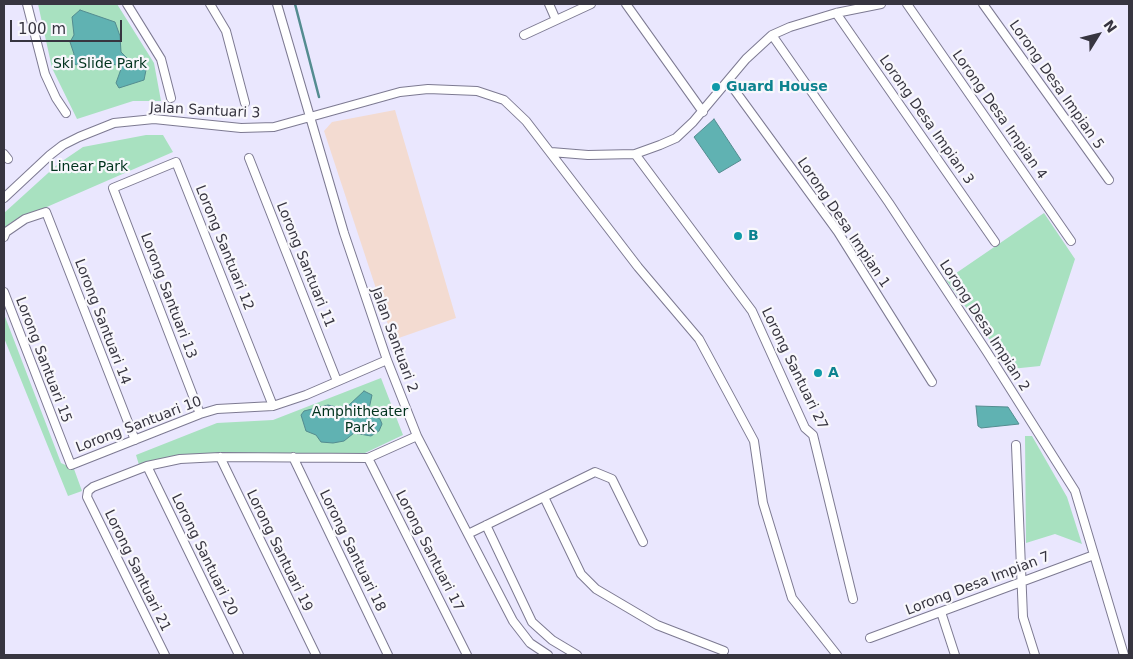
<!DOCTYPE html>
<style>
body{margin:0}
#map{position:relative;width:1133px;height:659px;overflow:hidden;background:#eae7fe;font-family:"DejaVu Sans",sans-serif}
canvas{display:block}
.frame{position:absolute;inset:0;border:5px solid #373540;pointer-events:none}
.north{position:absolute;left:1073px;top:10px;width:50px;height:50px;-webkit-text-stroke:4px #f8f7fc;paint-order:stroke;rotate:54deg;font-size:14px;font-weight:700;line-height:20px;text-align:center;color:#373540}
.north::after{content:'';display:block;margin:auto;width:18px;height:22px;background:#373540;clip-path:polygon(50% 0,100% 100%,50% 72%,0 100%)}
.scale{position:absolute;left:10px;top:20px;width:112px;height:22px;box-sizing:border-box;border:2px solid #373540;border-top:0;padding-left:6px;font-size:15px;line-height:18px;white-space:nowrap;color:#373540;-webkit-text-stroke:4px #f8f7fc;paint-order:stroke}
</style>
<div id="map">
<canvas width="1133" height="659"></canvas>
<div class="frame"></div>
<div class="north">N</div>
<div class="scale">100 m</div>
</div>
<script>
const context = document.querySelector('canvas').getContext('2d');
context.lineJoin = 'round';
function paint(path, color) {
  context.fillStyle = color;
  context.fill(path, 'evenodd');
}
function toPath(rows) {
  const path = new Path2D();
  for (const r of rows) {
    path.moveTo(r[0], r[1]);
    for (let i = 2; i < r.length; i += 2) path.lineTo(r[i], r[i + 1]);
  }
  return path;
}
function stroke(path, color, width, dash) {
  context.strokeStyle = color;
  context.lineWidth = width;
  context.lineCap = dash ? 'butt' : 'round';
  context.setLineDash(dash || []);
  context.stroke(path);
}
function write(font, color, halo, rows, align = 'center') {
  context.font = font + ' "DejaVu Sans",sans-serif';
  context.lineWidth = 4.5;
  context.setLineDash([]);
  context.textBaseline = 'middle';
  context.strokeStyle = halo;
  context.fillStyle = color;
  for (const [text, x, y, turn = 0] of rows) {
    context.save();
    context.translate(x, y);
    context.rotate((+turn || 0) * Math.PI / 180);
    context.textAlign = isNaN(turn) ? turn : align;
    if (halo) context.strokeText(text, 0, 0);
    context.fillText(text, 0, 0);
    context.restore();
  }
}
const commercial = toPath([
 [395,110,456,318,393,340,324,131,332,122]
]);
const green = toPath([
 [38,4,117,4,154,63,161,101,133,101,77,119,52,68],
 [146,135,163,135,173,152,10,223,4,232,4,213,58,164,83,147],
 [1044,213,1075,259,1040,366,1011,369,946,280],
 [4,314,61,463,74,469,82,491,68,496,4,338],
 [381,378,403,435,365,453,209,454,139,465,136,455,217,423,273,420],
 [1025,436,1032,436,1067,497,1082,544,1055,534,1026,543]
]);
const water = toPath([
 [80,10,115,22,120,36,121,52,128,59,144,66,146,70,144,80,119,88,116,83,121,69,116,65,99,60,85,68,72,63,74,54,70,42,74,35,72,17,80,10],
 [714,119,741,160,719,173,694,137,714,119],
 [364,391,372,395,369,409,371,414,380,419,382,424,379,431,371,436,354,433,344,441,333,443,321,442,316,435,306,431,301,415,304,411,328,405,340,408,349,405,364,391],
 [976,406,1008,407,1019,424,981,428,978,426,976,406]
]);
const stream = toPath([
 [295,4,319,97]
]);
const minor = toPath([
 [27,4,45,74,56,98,66,113],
 [127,4,161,59,171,98],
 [210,4,226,31,245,103],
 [277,4,344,233,387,360,417,436,513,621,530,643,548,655],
 [549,4,556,20],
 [626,4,703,112],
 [907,4,1071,241],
 [983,4,1109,180],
 [836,13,995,242],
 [524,35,591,4],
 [772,35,889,203,987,352,1075,491,1124,655],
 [728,81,838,232,932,382],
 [551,152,588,155,635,154,660,145,676,138,693,122,746,59,772,35,790,27,836,13,881,4],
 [4,154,8,159],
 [635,154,752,311,805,428,813,435,853,599],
 [249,158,337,381],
 [4,198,50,155,63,145,79,137,114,123,154,119,241,128,274,127,400,92,428,89,477,91,504,100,526,121,638,267,699,339,754,441,763,503,792,598,837,655],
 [4,237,6,232,25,219,46,212,135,440],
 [4,292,71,465,200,414,217,409,273,406,306,395,387,360],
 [200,414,113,188,176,162,273,406],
 [1016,445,1023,617,1035,655],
 [220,457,316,655],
 [293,457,388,655],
 [368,458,467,655],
 [147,466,239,655],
 [544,497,581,574,596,589,657,625,724,651],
 [486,525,532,622,552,640,577,655],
 [468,534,595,472,612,479,643,542],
 [941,612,955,655],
 [870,638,1094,555],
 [165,655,87,497,88,491,93,487,147,466,180,459,220,457,368,458,417,436]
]);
const markers = [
 [716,87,5,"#0f9aa8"],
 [738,236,5,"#0f9aa8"],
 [818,373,5,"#0f9aa8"]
];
const parkNames = [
 ["Ski Slide Park",100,64],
 ["Linear Park",89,167],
 ["Amphitheater",360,412],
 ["Park",360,428]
];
const streetNames = [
 ["Lorong Desa Impian 5",1056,85,55],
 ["Jalan Santuari 3",205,111,3],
 ["Lorong Desa Impian 4",999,115,55],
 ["Lorong Desa Impian 3",926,120,55],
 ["Lorong Desa Impian 1",843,223,56],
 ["Lorong Santuari 12",224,248,68],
 ["Lorong Santuari 11",305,265,68],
 ["Lorong Santuari 13",168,296,69],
 ["Lorong Santuari 14",102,322,69],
 ["Lorong Desa Impian 2",984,326,57],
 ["Jalan Santuari 2",394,340,70],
 ["Lorong Santuari 15",43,360,69],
 ["Lorong Santuari 27",794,369,64],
 ["Lorong Santuari 10",139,425,-21],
 ["Lorong Santuari 19",279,551,64],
 ["Lorong Santuari 18",352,551,64],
 ["Lorong Santuari 17",429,551,63],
 ["Lorong Santuari 20",204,555,64],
 ["Lorong Santuari 21",137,571,64],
 ["Lorong Desa Impian 7",978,584,-21]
];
const cultureNames = [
 ["Guard House",726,87],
 ["B",748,236],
 ["A",828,373]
];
paint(commercial, '#f3dbd1');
paint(green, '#a8e1c0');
paint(water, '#60b2b2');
stroke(water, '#548c90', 1);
stroke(stream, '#548c90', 2.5);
stroke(minor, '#7d7a92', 10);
stroke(minor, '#fff', 8);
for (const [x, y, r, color] of markers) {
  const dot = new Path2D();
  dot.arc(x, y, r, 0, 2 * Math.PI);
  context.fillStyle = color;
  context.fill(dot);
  stroke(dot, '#f8f7fc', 2);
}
write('14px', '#00321d', '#f8f7fc', parkNames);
write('14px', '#373540', '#f8f7fc', streetNames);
write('bold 14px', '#0d838f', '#f8f7fc', cultureNames, 'left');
</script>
